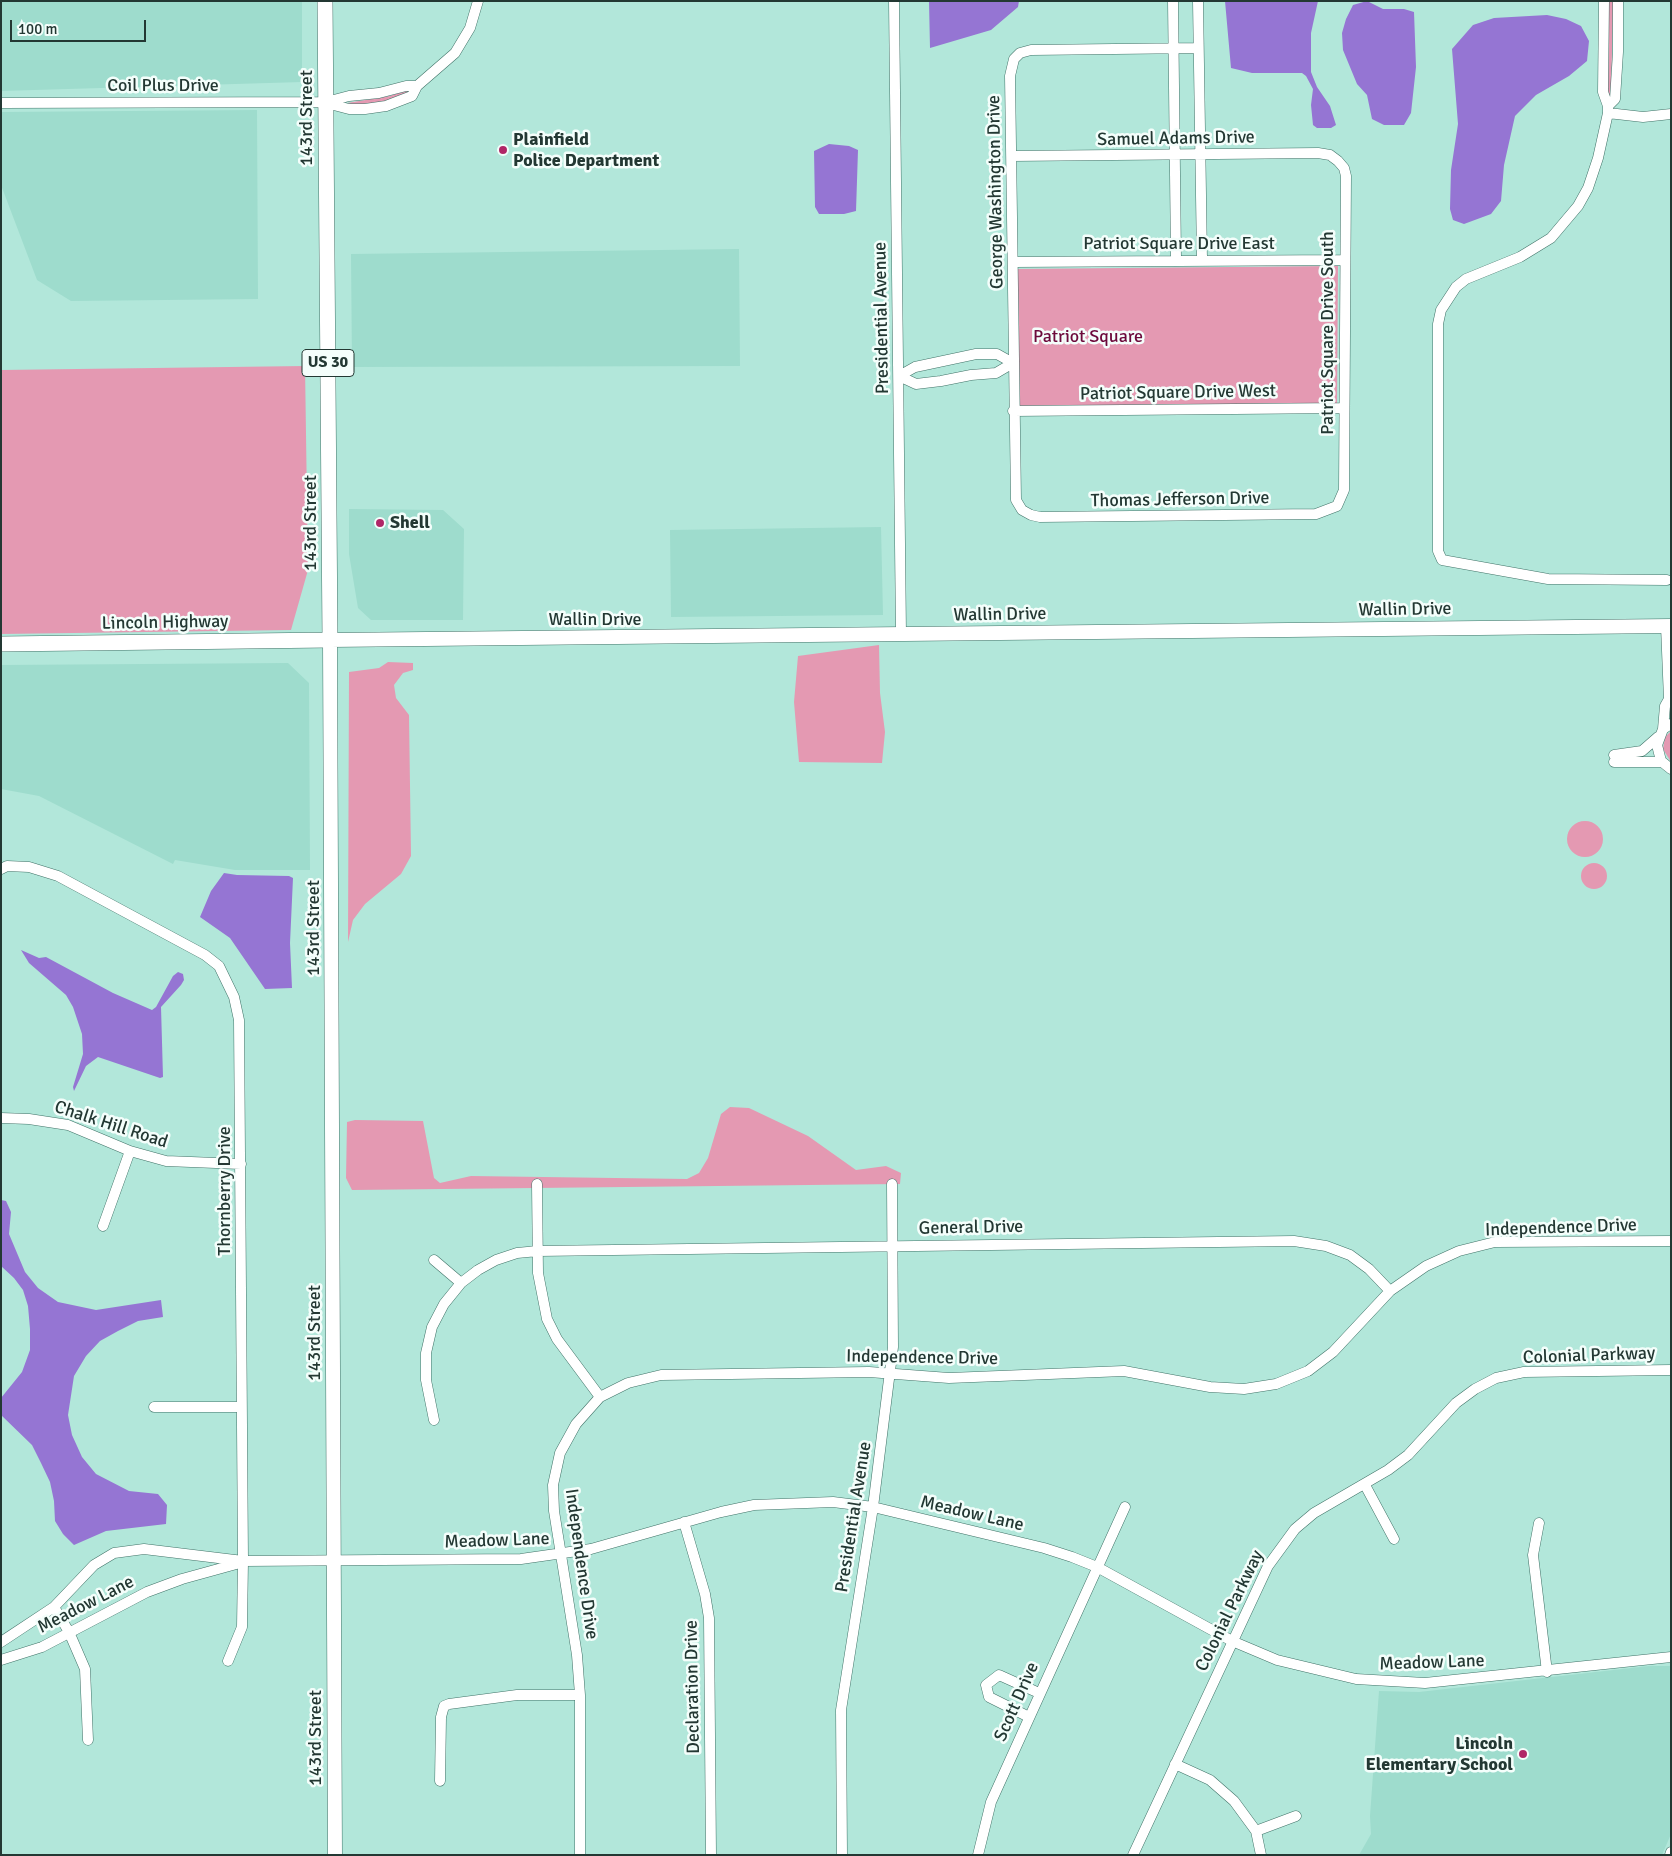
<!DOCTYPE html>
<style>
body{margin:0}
#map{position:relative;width:1672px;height:1856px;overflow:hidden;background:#b2e7da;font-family:Signika,sans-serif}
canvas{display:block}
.frame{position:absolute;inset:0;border:2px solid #233833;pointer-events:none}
.scale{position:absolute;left:10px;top:20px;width:136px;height:22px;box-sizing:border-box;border:2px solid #233833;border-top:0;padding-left:6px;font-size:15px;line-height:18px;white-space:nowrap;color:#233833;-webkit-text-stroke:4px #f4fefb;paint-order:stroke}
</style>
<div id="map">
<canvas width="1672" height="1856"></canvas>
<div class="frame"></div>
<div class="scale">100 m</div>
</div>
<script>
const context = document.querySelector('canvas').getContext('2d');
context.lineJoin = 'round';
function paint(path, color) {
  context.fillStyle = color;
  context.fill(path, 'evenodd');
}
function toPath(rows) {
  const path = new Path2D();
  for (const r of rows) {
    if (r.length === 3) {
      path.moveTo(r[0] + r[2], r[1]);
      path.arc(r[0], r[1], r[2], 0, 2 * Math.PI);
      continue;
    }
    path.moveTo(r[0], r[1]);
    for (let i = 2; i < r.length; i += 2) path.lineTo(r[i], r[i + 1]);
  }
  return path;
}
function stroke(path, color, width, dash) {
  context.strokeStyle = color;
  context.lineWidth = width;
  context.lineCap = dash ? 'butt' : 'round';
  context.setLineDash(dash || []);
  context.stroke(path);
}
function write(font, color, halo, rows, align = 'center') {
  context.font = font + ' Signika,sans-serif';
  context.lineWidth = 5;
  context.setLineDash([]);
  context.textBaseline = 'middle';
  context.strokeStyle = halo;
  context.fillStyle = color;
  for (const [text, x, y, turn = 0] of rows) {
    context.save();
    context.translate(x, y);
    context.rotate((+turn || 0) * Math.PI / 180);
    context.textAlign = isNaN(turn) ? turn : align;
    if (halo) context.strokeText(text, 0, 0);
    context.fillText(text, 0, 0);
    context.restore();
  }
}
const built = toPath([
 [1,1,302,1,302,82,1,91],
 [257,110,258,299,71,301,37,280,1,185,1,112],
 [739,249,740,366,352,367,351,254],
 [349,509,443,510,464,529,463,620,371,620,358,608,349,554],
 [881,527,883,615,671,617,670,530],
 [288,663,309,683,310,870,235,870,175,860,173,864,39,796,1,789,1,665],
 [1649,1666,1671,1666,1671,1834,1662,1855,1359,1855,1371,1834,1370,1816,1379,1691,1419,1692]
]);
const green = toPath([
 [1608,1,1613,1,1611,99,1607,94],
 [408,89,411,91,389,101,355,105,347,103,390,96],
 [1338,266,1337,403,1017,407,1016,269],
 [305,366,308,570,291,630,1,634,1,370],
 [879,645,880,693,885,732,882,763,799,762,794,702,798,656],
 [388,662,413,663,413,670,403,673,394,685,396,698,409,715,411,856,401,874,365,904,353,920,348,942,349,672,379,668],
 [1671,731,1671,762,1663,749,1665,737],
 [1585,839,18],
 [1594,876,13],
 [730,1107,749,1108,808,1136,856,1170,886,1166,901,1173,900,1184,352,1190,346,1178,347,1122,355,1120,423,1121,434,1178,440,1183,471,1176,687,1179,699,1173,708,1158,721,1114]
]);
const water = toPath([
 [929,1,1019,1,1018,7,991,30,930,48],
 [1225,1,1318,1,1311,33,1311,72,1317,87,1330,106,1336,125,1331,128,1317,128,1313,125,1311,105,1313,89,1306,76,1302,73,1252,73,1231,68],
 [1367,1,1383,9,1404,9,1414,12,1416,67,1411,113,1404,125,1384,125,1372,119,1367,95,1357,84,1343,50,1342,33,1346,19,1353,5],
 [1547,15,1566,19,1581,26,1589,41,1587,61,1569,76,1536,95,1515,116,1504,165,1501,201,1491,214,1464,224,1453,220,1450,209,1451,170,1458,124,1452,49,1473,25,1494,18],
 [829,144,849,146,858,150,856,211,844,214,819,214,815,207,814,151],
 [224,873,237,875,289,876,293,878,290,943,292,988,265,989,230,938,200,917,211,891],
 [21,950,39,958,46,957,113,993,152,1010,156,1007,173,976,178,972,183,974,184,980,181,985,161,1007,163,1077,160,1078,98,1057,86,1066,74,1091,73,1087,83,1054,82,1034,73,1007,66,995,29,963],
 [1,1200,6,1201,11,1212,9,1234,25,1272,38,1288,58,1302,96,1310,161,1300,163,1317,138,1321,118,1331,100,1341,86,1356,74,1376,68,1415,72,1435,82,1457,96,1474,129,1491,158,1494,167,1505,166,1524,106,1531,74,1545,63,1534,55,1521,54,1501,50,1482,41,1463,32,1445,1,1415,1,1398,22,1372,30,1350,30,1329,28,1306,23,1290,14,1278,1,1266]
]);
const street = toPath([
 [894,1,901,634],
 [1173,1,1176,259],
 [1198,1,1202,260],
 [1604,1,1603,92,1608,106,1608,113,1598,158,1588,188,1578,206,1551,238,1520,257,1466,279,1456,287,1441,310,1438,324,1438,551,1442,560,1548,579,1667,580],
 [1,103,326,102,349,96,379,93,406,86,417,86],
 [326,103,349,109,365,109,386,106,412,96,417,86,455,53,470,28,478,1],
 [1608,106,1615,99,1618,52,1618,1],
 [1608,113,1643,117,1671,114],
 [1012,156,1318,153,1330,155,1338,161,1344,168,1346,176,1344,490,1337,506,1316,514,1040,517,1031,515,1022,510,1016,500,1010,76,1014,59,1020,53,1031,50,1198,48],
 [1013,262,1344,260],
 [899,376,915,367,976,354,997,354,1013,363],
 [899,376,916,384,941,381,971,375,996,373,1013,363],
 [1013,411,1344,408],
 [1666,626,1669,699],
 [1671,724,1663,729,1657,745,1661,761,1671,769],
 [1663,729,1665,706,1669,699],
 [1614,755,1642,751,1658,737],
 [1614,762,1662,762],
 [1,869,7,866,29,867,58,876,205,955,219,966,234,997,239,1020,243,1561,242,1627,228,1661],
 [1,1118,29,1119,68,1125,130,1151,166,1161,241,1164],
 [537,1184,538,1273,547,1319,557,1339,600,1397],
 [103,1226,130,1151],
 [434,1260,461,1283],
 [154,1407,241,1407],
 [434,1420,426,1380,426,1353,432,1327,444,1304,461,1283,478,1270,496,1260,517,1253,538,1251,1294,1241,1326,1246,1350,1255,1369,1269,1390,1291],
 [1365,1485,1394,1539],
 [684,1522,705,1594,709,1618,711,1855],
 [1539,1523,1533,1555,1547,1672],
 [54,1607,69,1632,85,1669,88,1740],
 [1,1642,54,1607,94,1565,114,1553,144,1549,243,1561,521,1559,591,1549,721,1512,754,1505,833,1502,873,1507,1044,1548,1072,1557,1097,1567,1232,1641,1277,1660,1356,1679,1425,1683,1671,1657],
 [1,1660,42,1647,147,1592,182,1579,240,1563],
 [1029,1717,989,1697,986,1685,999,1675,1039,1693],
 [1175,1764,1210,1780,1234,1801,1256,1831,1261,1855],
 [440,1781,441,1717,444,1706,449,1704,517,1695,580,1695],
 [1256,1831,1296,1816],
 [580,1855,580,1695,577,1655,554,1511,553,1485,560,1453,576,1424,600,1397,628,1383,661,1375,869,1372,949,1378,1124,1371,1210,1387,1244,1389,1276,1384,1308,1371,1333,1352,1390,1291,1426,1266,1459,1251,1495,1242,1671,1241],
 [842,1855,841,1710,873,1507,893,1347,892,1184],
 [978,1855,991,1802,1125,1507],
 [1133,1855,1268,1566,1295,1529,1314,1513,1388,1470,1408,1455,1456,1403,1475,1389,1496,1378,1524,1372,1671,1370],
 [1670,1855,1671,1852]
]);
const secondary = toPath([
 [335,1855,330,640,1671,626]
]);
const primary = toPath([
 [1,644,330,640,325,1]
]);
const markers = [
 [503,150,5,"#b02767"],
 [380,523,5,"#b02767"],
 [1523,1754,5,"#b02767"]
];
const shields = [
 [328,363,52]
];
const shieldNames = [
 ["US 30",328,363]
];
const streetNames = [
 ["Coil Plus Drive",163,86],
 ["143rd Street",307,118,-90],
 ["Samuel Adams Drive",1176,139,-1],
 ["George Washington Drive",996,192,-91],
 ["Patriot Square Drive East",1179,244],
 ["Presidential Avenue",882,318,-91],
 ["Patriot Square Drive South",1328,333,-90],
 ["Patriot Square Drive West",1178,393,-1],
 ["Thomas Jefferson Drive",1180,500,-1],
 ["143rd Street",311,523,-90],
 ["Wallin Drive",1405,610,-1],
 ["Wallin Drive",1000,615,-1],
 ["Wallin Drive",595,620],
 ["Lincoln Highway",165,623,-1],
 ["143rd Street",314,928,-90],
 ["Chalk Hill Road",111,1125,18],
 ["Thornberry Drive",225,1191,-90],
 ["General Drive",971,1228,-1],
 ["Independence Drive",1561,1228,-2],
 ["143rd Street",315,1333,-90],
 ["Colonial Parkway",1589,1356,-2],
 ["Independence Drive",922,1358,1],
 ["Meadow Lane",972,1514,13],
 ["Presidential Avenue",854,1517,-81],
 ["Meadow Lane",497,1541,-2],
 ["Independence Drive",581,1564,82],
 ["Meadow Lane",86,1605,-27],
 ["Colonial Parkway",1230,1611,-64],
 ["Meadow Lane",1432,1663,-2],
 ["Declaration Drive",693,1687,-91],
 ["Scott Drive",1017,1702,-66],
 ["143rd Street",316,1738,-90]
];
const poiNames = [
 ["Plainfield",513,140],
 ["Police Department",513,161],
 ["Shell",390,523],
 ["Lincoln",1513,1744,"right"],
 ["Elementary School",1513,1765,"right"]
];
const parkNames = [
 ["Patriot Square",1088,337]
];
paint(built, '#9edccd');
paint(green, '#e499b2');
paint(water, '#9575d3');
stroke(street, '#417368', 11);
stroke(secondary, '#417368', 15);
stroke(primary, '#417368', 16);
stroke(street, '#fff', 10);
stroke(secondary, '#fff', 14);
stroke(primary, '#fff', 15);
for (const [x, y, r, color] of markers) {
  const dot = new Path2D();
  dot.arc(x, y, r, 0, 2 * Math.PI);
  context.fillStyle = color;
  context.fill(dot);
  stroke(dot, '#f4fefb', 2);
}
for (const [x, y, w] of shields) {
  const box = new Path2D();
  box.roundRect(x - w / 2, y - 13.5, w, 27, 4);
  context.fillStyle = '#f4fefb';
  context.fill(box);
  stroke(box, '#233833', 1);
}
write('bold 16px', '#233833', null, shieldNames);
write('18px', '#233833', '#f4fefb', streetNames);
write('bold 18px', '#233833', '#f4fefb', poiNames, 'left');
write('18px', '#6c093b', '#f4fefb', parkNames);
</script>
